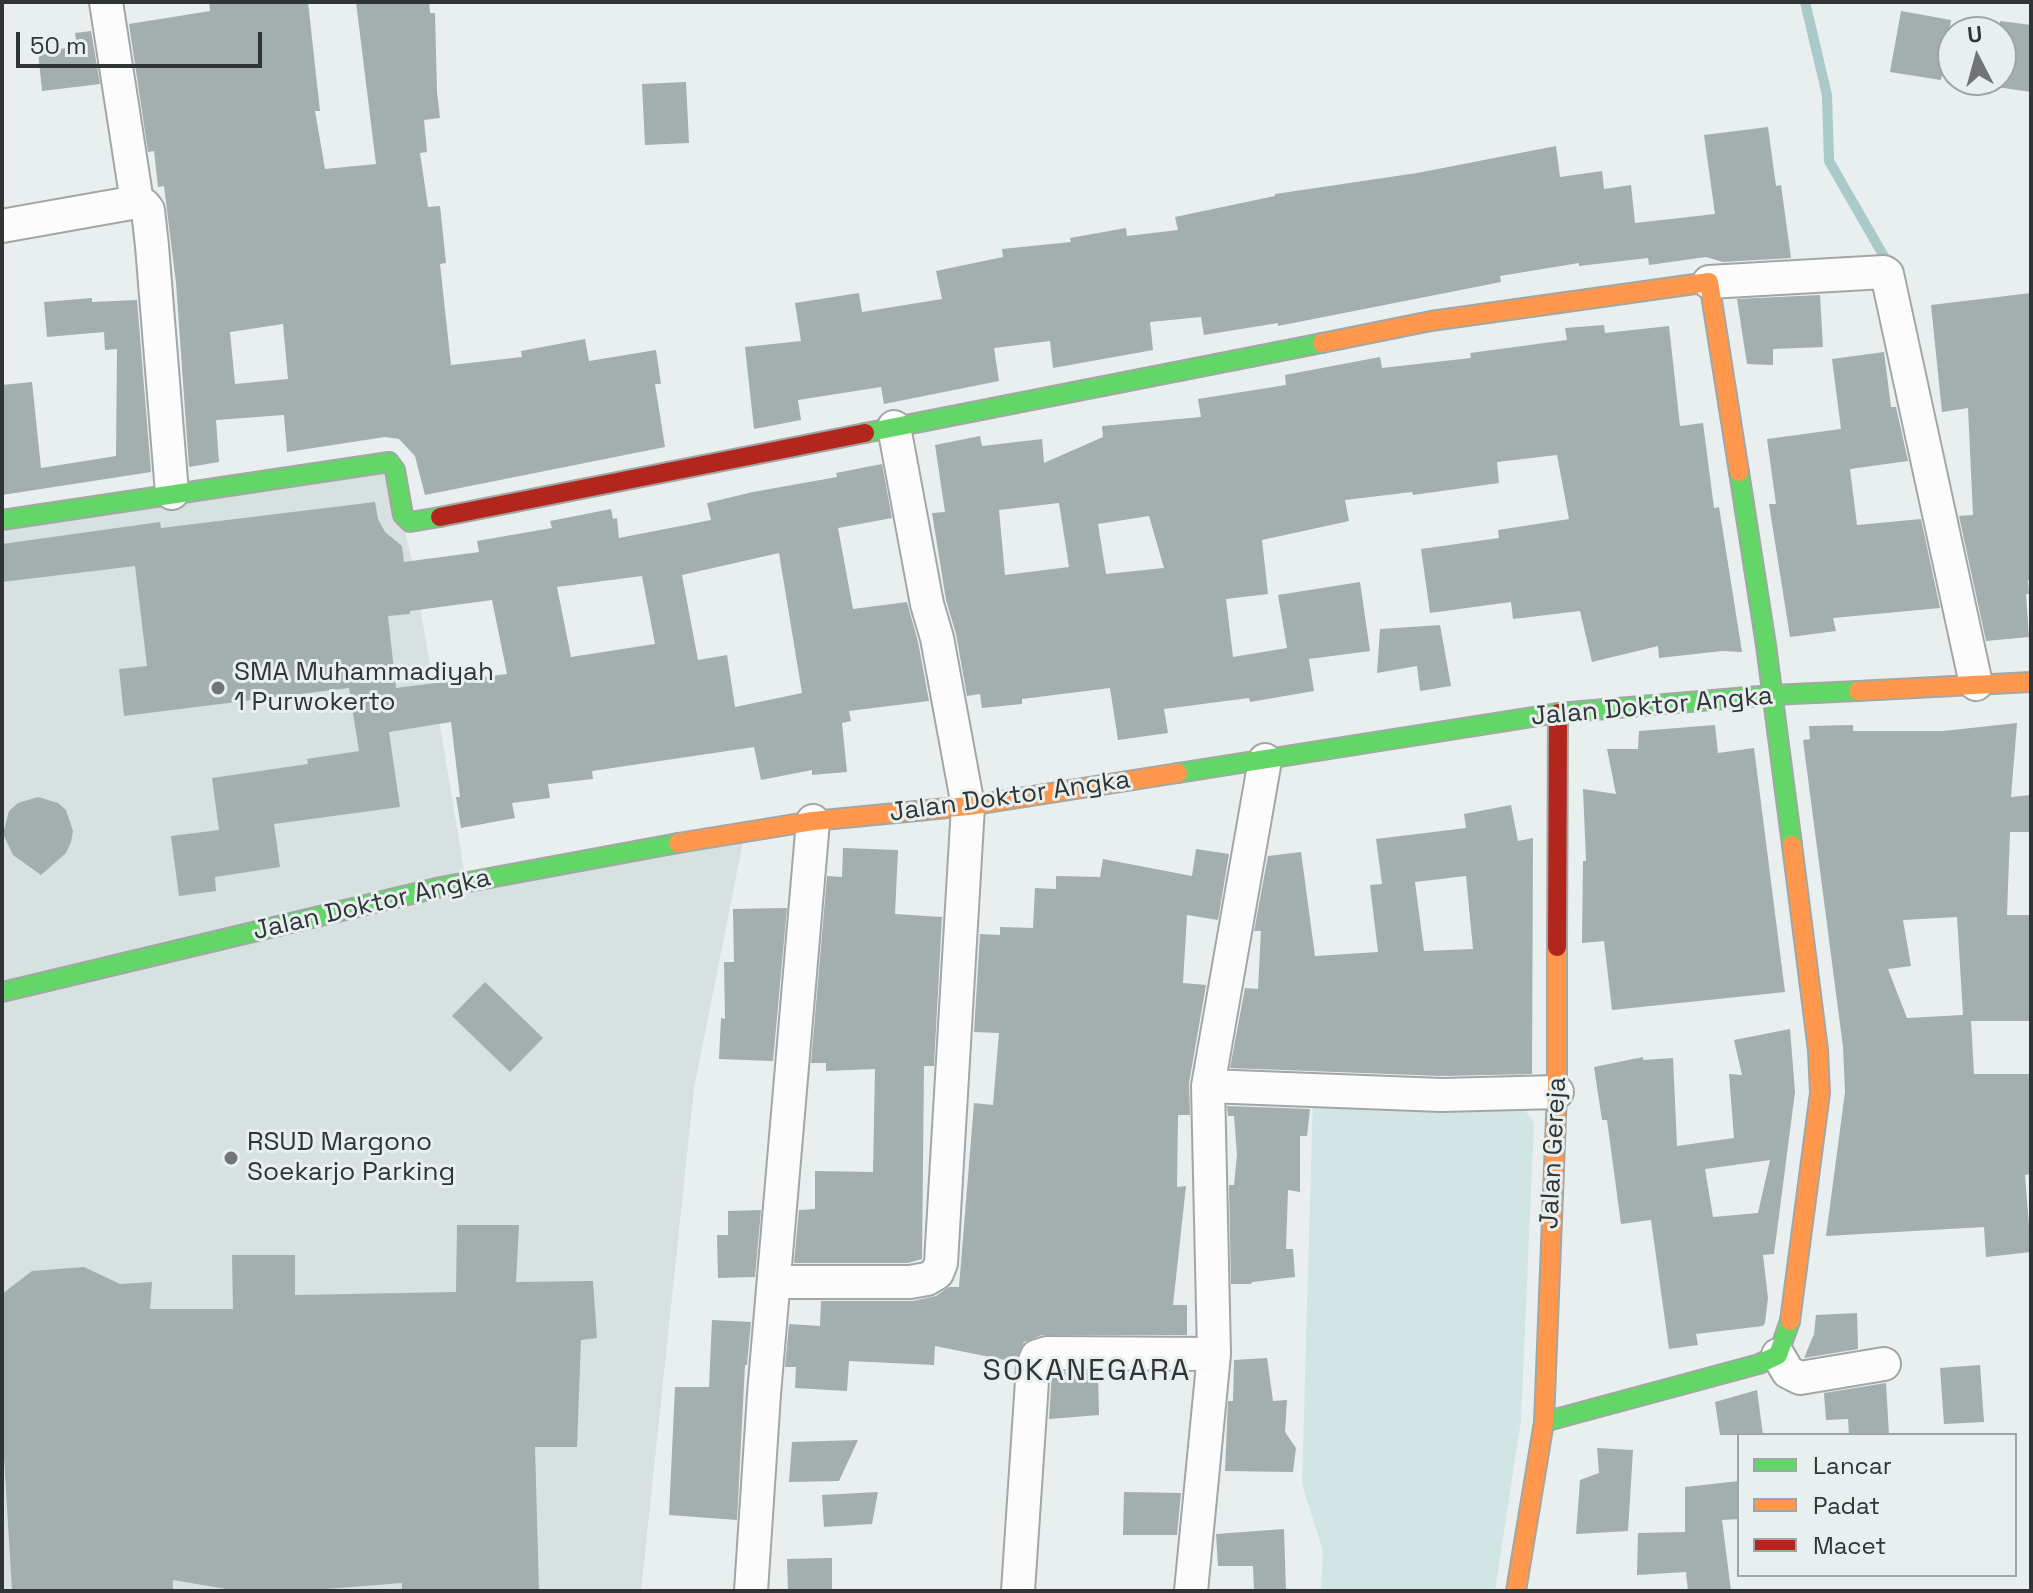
<!DOCTYPE html>
<style>
body{margin:0}
#map{position:relative;width:2033px;height:1593px;overflow:hidden;background:#e9eeee;font-family:"Space Grotesk",sans-serif}
canvas{display:block}
.frame{position:absolute;inset:0;border:4px solid #313434;pointer-events:none}
.legend{position:absolute;left:1737px;top:1433px;width:280px;height:144px;box-sizing:border-box;background:#e8efef;border:2px solid #9fa4a4;margin:0;padding:10px 14px;list-style:none;font-size:24px;color:#313434}
.legend li{display:flex;align-items:center;gap:16px;height:40px}
.legend b{width:40px;border:2px solid #9fa4a4}
.north{position:absolute;left:1937px;top:16px;width:80px;height:80px;box-sizing:border-box;background:#e8efef;border:2px solid #9fa4a4;border-radius:50%;rotate:354deg;font-size:22px;font-weight:700;line-height:32px;text-align:center;color:#313434}
.north::after{content:'';display:block;margin:auto;width:28px;height:36px;background:#717575;clip-path:polygon(50% 0,100% 100%,50% 72%,0 100%)}
.scale{position:absolute;left:16px;top:32px;width:246px;height:36px;box-sizing:border-box;border:4px solid #313434;border-top:0;padding-left:10px;font-size:24px;line-height:28px;white-space:nowrap;color:#313434;-webkit-text-stroke:6px #e8efef;paint-order:stroke}
</style>
<div id="map">
<canvas width="2033" height="1593"></canvas>
<div class="frame"></div>
<ul class="legend">
<li><b style="height:10px;background:#63d668"></b>Lancar</li>
<li><b style="height:10px;background:#ff974d"></b>Padat</li>
<li><b style="height:10px;background:#b3261e"></b>Macet</li>
</ul>
<div class="north">U</div>
<div class="scale">50 m</div>
</div>
<script>
const context = document.querySelector('canvas').getContext('2d');
context.lineJoin = 'round';
function paint(path, color) {
  context.fillStyle = color;
  context.fill(path, 'evenodd');
}
function toPath(rows) {
  const path = new Path2D();
  for (const r of rows) {
    path.moveTo(r[0], r[1]);
    for (let i = 2; i < r.length; i += 2) path.lineTo(r[i], r[i + 1]);
  }
  return path;
}
function stroke(path, color, width, dash) {
  context.strokeStyle = color;
  context.lineWidth = width;
  context.lineCap = dash ? 'butt' : 'round';
  context.setLineDash(dash || []);
  context.stroke(path);
}
function write(font, color, halo, rows, align = 'center') {
  context.font = font + ' "Space Grotesk",sans-serif';
  context.lineWidth = 6;
  context.setLineDash([]);
  context.textBaseline = 'middle';
  context.strokeStyle = halo;
  context.fillStyle = color;
  for (const [text, x, y, turn = 0] of rows) {
    context.save();
    context.translate(x, y);
    context.rotate((+turn || 0) * Math.PI / 180);
    context.textAlign = isNaN(turn) ? turn : align;
    if (halo) context.strokeText(text, 0, 0);
    context.fillText(text, 0, 0);
    context.restore();
  }
}
const built = toPath([
 [391,470,414,570,466,882,745,831,694,1088,641,1591,2,1591,2,531]
]);
const green = toPath([
 [1313,1097,1523,1107,1534,1123,1521,1420,1495,1591,1321,1591,1323,1551,1302,1484]
]);
const stream = toPath([
 [1805,2,1827,95,1829,161,1889,265]
]);
const building = toPath([
 [209,2,308,2,320,111,315,111,325,169,376,164,356,2,429,2,430,13,435,13,437,92,440,118,424,120,427,152,420,153,428,207,440,206,446,263,440,264,451,365,522,357,521,351,585,339,589,361,656,350,661,384,655,384,665,447,425,495,415,456,399,439,385,437,287,452,284,415,216,420,219,462,189,467,176,283,164,186,158,187,154,151,148,152,129,24,210,11],
 [283,324,288,379,235,384,230,332],
 [1901,11,1951,20,1941,80,1890,72],
 [2000,21,2031,25,2031,92,1990,86,1990,80,2001,80,2001,32,1998,32],
 [91,31,100,84,42,91,38,51,77,47,75,33],
 [686,82,689,143,645,145,642,84],
 [1768,127,1776,186,1781,185,1791,258,1723,262,1706,257,1649,265,1648,258,1579,266,1579,263,1500,276,1501,282,1278,326,1278,323,1204,335,1201,317,1150,322,1153,350,1053,368,1050,341,994,348,999,381,884,404,881,387,798,400,801,420,754,429,745,347,801,341,795,303,859,293,862,312,942,299,936,271,1003,257,1002,249,1071,242,1070,238,1126,228,1127,236,1178,230,1175,217,1275,196,1275,194,1417,173,1556,146,1560,177,1602,171,1604,189,1631,185,1635,223,1715,214,1704,135],
 [2031,293,2031,580,2028,580,2029,594,2026,594,2029,637,1986,641,1959,516,1973,515,1968,408,1942,412,1931,305],
 [1820,295,1823,347,1773,349,1773,365,1747,364,1737,299],
 [92,298,92,302,137,300,151,472,2,495,2,385,32,382,41,468,116,456,117,349,105,350,104,332,47,337,44,302],
 [1604,325,1605,333,1669,326,1680,426,1703,423,1714,508,1719,507,1742,652,1722,651,1659,658,1658,646,1592,662,1580,611,1513,619,1511,602,1430,613,1421,549,1499,538,1498,530,1569,519,1557,455,1497,462,1499,483,1413,495,1412,492,1345,500,1349,521,1262,540,1268,594,1226,599,1233,657,1287,648,1278,595,1360,582,1370,651,1309,659,1314,691,1250,702,1249,698,1164,709,1168,733,1118,740,1110,688,1022,699,1022,704,982,708,980,694,967,696,956,634,946,600,932,513,945,512,935,445,980,436,982,446,1042,439,1044,463,1103,437,1102,426,1201,417,1198,399,1286,385,1285,375,1380,357,1382,368,1471,358,1470,353,1567,340,1565,328],
 [1059,503,1069,567,1005,575,999,510],
 [1149,516,1164,568,1106,574,1098,524],
 [1884,352,1891,407,1896,407,1908,461,1850,469,1857,525,1921,519,1940,608,1833,618,1836,631,1790,637,1769,504,1776,504,1767,439,1841,429,1832,359],
 [882,464,892,518,838,528,853,609,907,602,918,642,929,701,849,711,851,721,842,723,847,772,812,775,812,770,761,780,754,747,707,754,592,771,593,779,548,784,550,798,512,803,515,818,461,828,456,797,460,797,451,722,389,732,400,807,274,824,280,867,215,877,216,891,179,896,171,836,219,830,212,778,308,764,307,759,359,751,349,688,124,716,119,669,147,666,135,566,2,582,2,544,160,522,161,528,375,502,378,519,385,532,402,546,404,562,479,552,477,541,552,528,550,521,611,509,613,519,617,518,619,538,711,520,707,503,753,492,837,477,836,473],
 [779,553,802,693,735,707,727,655,698,660,682,575],
 [642,576,655,644,571,657,557,587],
 [492,600,507,674,396,688,388,616,410,614,410,611],
 [1440,625,1451,686,1420,691,1417,666,1377,673,1380,629],
 [2017,723,2011,797,2031,795,2031,832,2010,832,2007,915,2031,915,2031,1021,1971,1021,1974,1074,2031,1074,2031,1174,2025,1175,2031,1252,1986,1257,1984,1227,1826,1236,1845,1092,1843,1047,1803,740,1810,739,1809,726,1853,725,1853,731,1943,731],
 [1957,917,1963,1015,1907,1018,1888,969,1911,966,1903,920],
 [1715,725,1718,753,1754,748,1785,992,1612,1010,1604,941,1582,943,1583,861,1586,861,1583,789,1616,794,1607,749,1638,749,1639,731],
 [38,797,58,803,66,810,73,831,71,842,66,853,41,875,13,855,3,834,9,811,18,803],
 [1511,805,1518,841,1533,838,1532,1074,1442,1076,1230,1068,1245,988,1258,989,1261,931,1254,931,1268,856,1301,852,1315,956,1378,952,1370,885,1382,884,1376,839,1466,828,1464,814],
 [1466,876,1473,949,1424,951,1415,882],
 [843,848,898,850,895,914,942,917,934,1066,924,1066,922,1259,908,1263,794,1263,799,1210,815,1209,815,1171,873,1172,875,1069,826,1071,826,1063,811,1063,827,876,842,877],
 [1196,849,1229,854,1218,920,1187,915,1183,983,1206,985,1189,1083,1190,1115,1178,1115,1177,1187,1186,1186,1173,1305,1187,1305,1187,1335,1042,1335,1024,1342,1015,1362,935,1346,934,1365,849,1361,847,1391,795,1388,796,1367,785,1367,789,1324,820,1326,821,1301,913,1301,936,1296,949,1287,959,1287,974,1103,993,1105,999,1033,974,1032,980,934,1000,935,1000,927,1033,928,1035,888,1056,889,1056,876,1100,877,1103,859,1192,876],
 [787,908,773,1061,719,1059,721,1018,725,1019,724,962,734,962,733,909],
 [485,982,543,1038,510,1072,452,1016],
 [1790,1029,1795,1092,1774,1254,1763,1255,1768,1298,1765,1323,1763,1326,1696,1334,1698,1345,1669,1349,1651,1220,1621,1224,1607,1120,1602,1120,1594,1067,1643,1057,1643,1060,1673,1058,1677,1146,1734,1138,1729,1074,1742,1075,1734,1040],
 [1770,1160,1758,1213,1713,1217,1705,1169],
 [1227,1106,1310,1109,1307,1136,1300,1136,1300,1192,1288,1190,1286,1249,1293,1249,1295,1277,1252,1282,1251,1284,1231,1284,1229,1185,1234,1185,1237,1155,1234,1116,1228,1116],
 [761,1210,755,1277,718,1278,717,1235,728,1235,728,1211],
 [457,1225,519,1225,516,1282,593,1281,597,1338,581,1340,577,1447,535,1447,539,1591,402,1591,402,1583,300,1591,238,1591,173,1580,173,1591,12,1591,2,1424,2,1294,32,1271,84,1267,120,1284,152,1282,150,1309,233,1309,232,1255,295,1255,295,1295,456,1292],
 [1857,1313,1858,1349,1804,1358,1814,1334,1816,1315],
 [712,1320,751,1322,747,1365,745,1365,737,1520,669,1515,675,1387,709,1387],
 [1267,1358,1273,1401,1287,1400,1285,1432,1296,1448,1293,1472,1225,1471,1228,1401,1233,1401,1234,1360],
 [1980,1365,1984,1422,1944,1424,1940,1368],
 [1052,1372,1098,1372,1099,1415,1049,1419],
 [1886,1383,1889,1435,1849,1435,1848,1419,1826,1420,1824,1393],
 [1757,1390,1763,1435,1720,1435,1715,1402],
 [858,1440,839,1481,789,1482,792,1442],
 [1597,1448,1633,1450,1628,1531,1576,1534,1580,1480,1599,1473],
 [1739,1481,1739,1519,1722,1520,1731,1591,1688,1591,1686,1572,1637,1575,1638,1533,1685,1532,1685,1487],
 [878,1492,872,1524,824,1527,822,1495],
 [1124,1492,1181,1493,1177,1535,1123,1535],
 [1284,1529,1286,1591,1254,1591,1253,1566,1218,1566,1216,1534],
 [832,1558,832,1591,788,1591,787,1559]
]);
const street = toPath([
 [106,2,137,202],
 [2,226,137,202,144,205,148,210,152,246,172,493],
 [1709,282,1884,272,1887,274,1976,684],
 [1208,1086,1442,1095,1557,1092],
 [776,1282,910,1282,927,1279,937,1273,941,1263,968,806,937,638,927,604,894,427],
 [1778,1355,1788,1372,1800,1378,1884,1364],
 [751,1591,764,1394,813,821],
 [1018,1591,1033,1366,1037,1356,1047,1353,1214,1354],
 [1191,1591,1214,1354,1208,1086,1265,760]
]);
const fast = toPath([
 [865,433,1322,343],
 [1739,472,1766,645,1792,845],
 [2,520,389,462,395,470,403,515,410,522,440,517],
 [1178,773,1558,713,1772,695,1858,691],
 [2,992,441,887,678,843],
 [1544,1422,1759,1364,1778,1355,1790,1321]
]);
const slow = toPath([
 [1322,343,1431,321,1709,282,1739,472],
 [1858,691,2031,682],
 [678,843,813,821,968,806,1178,773],
 [1790,1321,1820,1093,1818,1050,1792,845],
 [1516,1591,1544,1422,1557,1092,1557,947]
]);
const jam = toPath([
 [440,517,865,433],
 [1557,947,1558,713]
]);
const markers = [
 [218,688,8,"#717575"],
 [231,1158,8,"#717575"]
];
const poiNames = [
 ["SMA Muhammadiyah",234,673],
 ["1 Purwokerto",234,703],
 ["RSUD Margono",247,1143],
 ["Soekarjo Parking",247,1173]
];
const streetNames = [
 ["Jalan Doktor Angka",1652,707,-5],
 ["Jalan Doktor Angka",1010,797,-8],
 ["Jalan Doktor Angka",372,905,-13],
 ["Jalan Gereja",1554,1153,-87]
];
const quarterNames = [
 ["SOKANEGARA",1087,1372]
];
paint(built, '#d6e1e0');
paint(green, '#d0e5e4');
stroke(stream, '#a9cac8', 10);
paint(building, '#a3aeae');
stroke(street, '#a2a6a5', 36);
stroke(fast, '#a2a6a5', 22);
stroke(slow, '#a2a6a5', 22);
stroke(jam, '#a2a6a5', 22);
stroke(street, '#fcfcfc', 32);
stroke(fast, '#63d668', 18);
stroke(slow, '#ff974d', 18);
stroke(jam, '#b3261e', 18);
for (const [x, y, r, color] of markers) {
  const dot = new Path2D();
  dot.arc(x, y, r, 0, 2 * Math.PI);
  context.fillStyle = color;
  context.fill(dot);
  stroke(dot, '#e8efef', 3);
}
write('26px', '#313434', '#e8efef', poiNames, 'left');
write('26px', '#313434', '#e8efef', streetNames);
context.letterSpacing = '2px';
write('30px', '#313434', '#e8efef', quarterNames);
context.letterSpacing = '0px';
</script>
